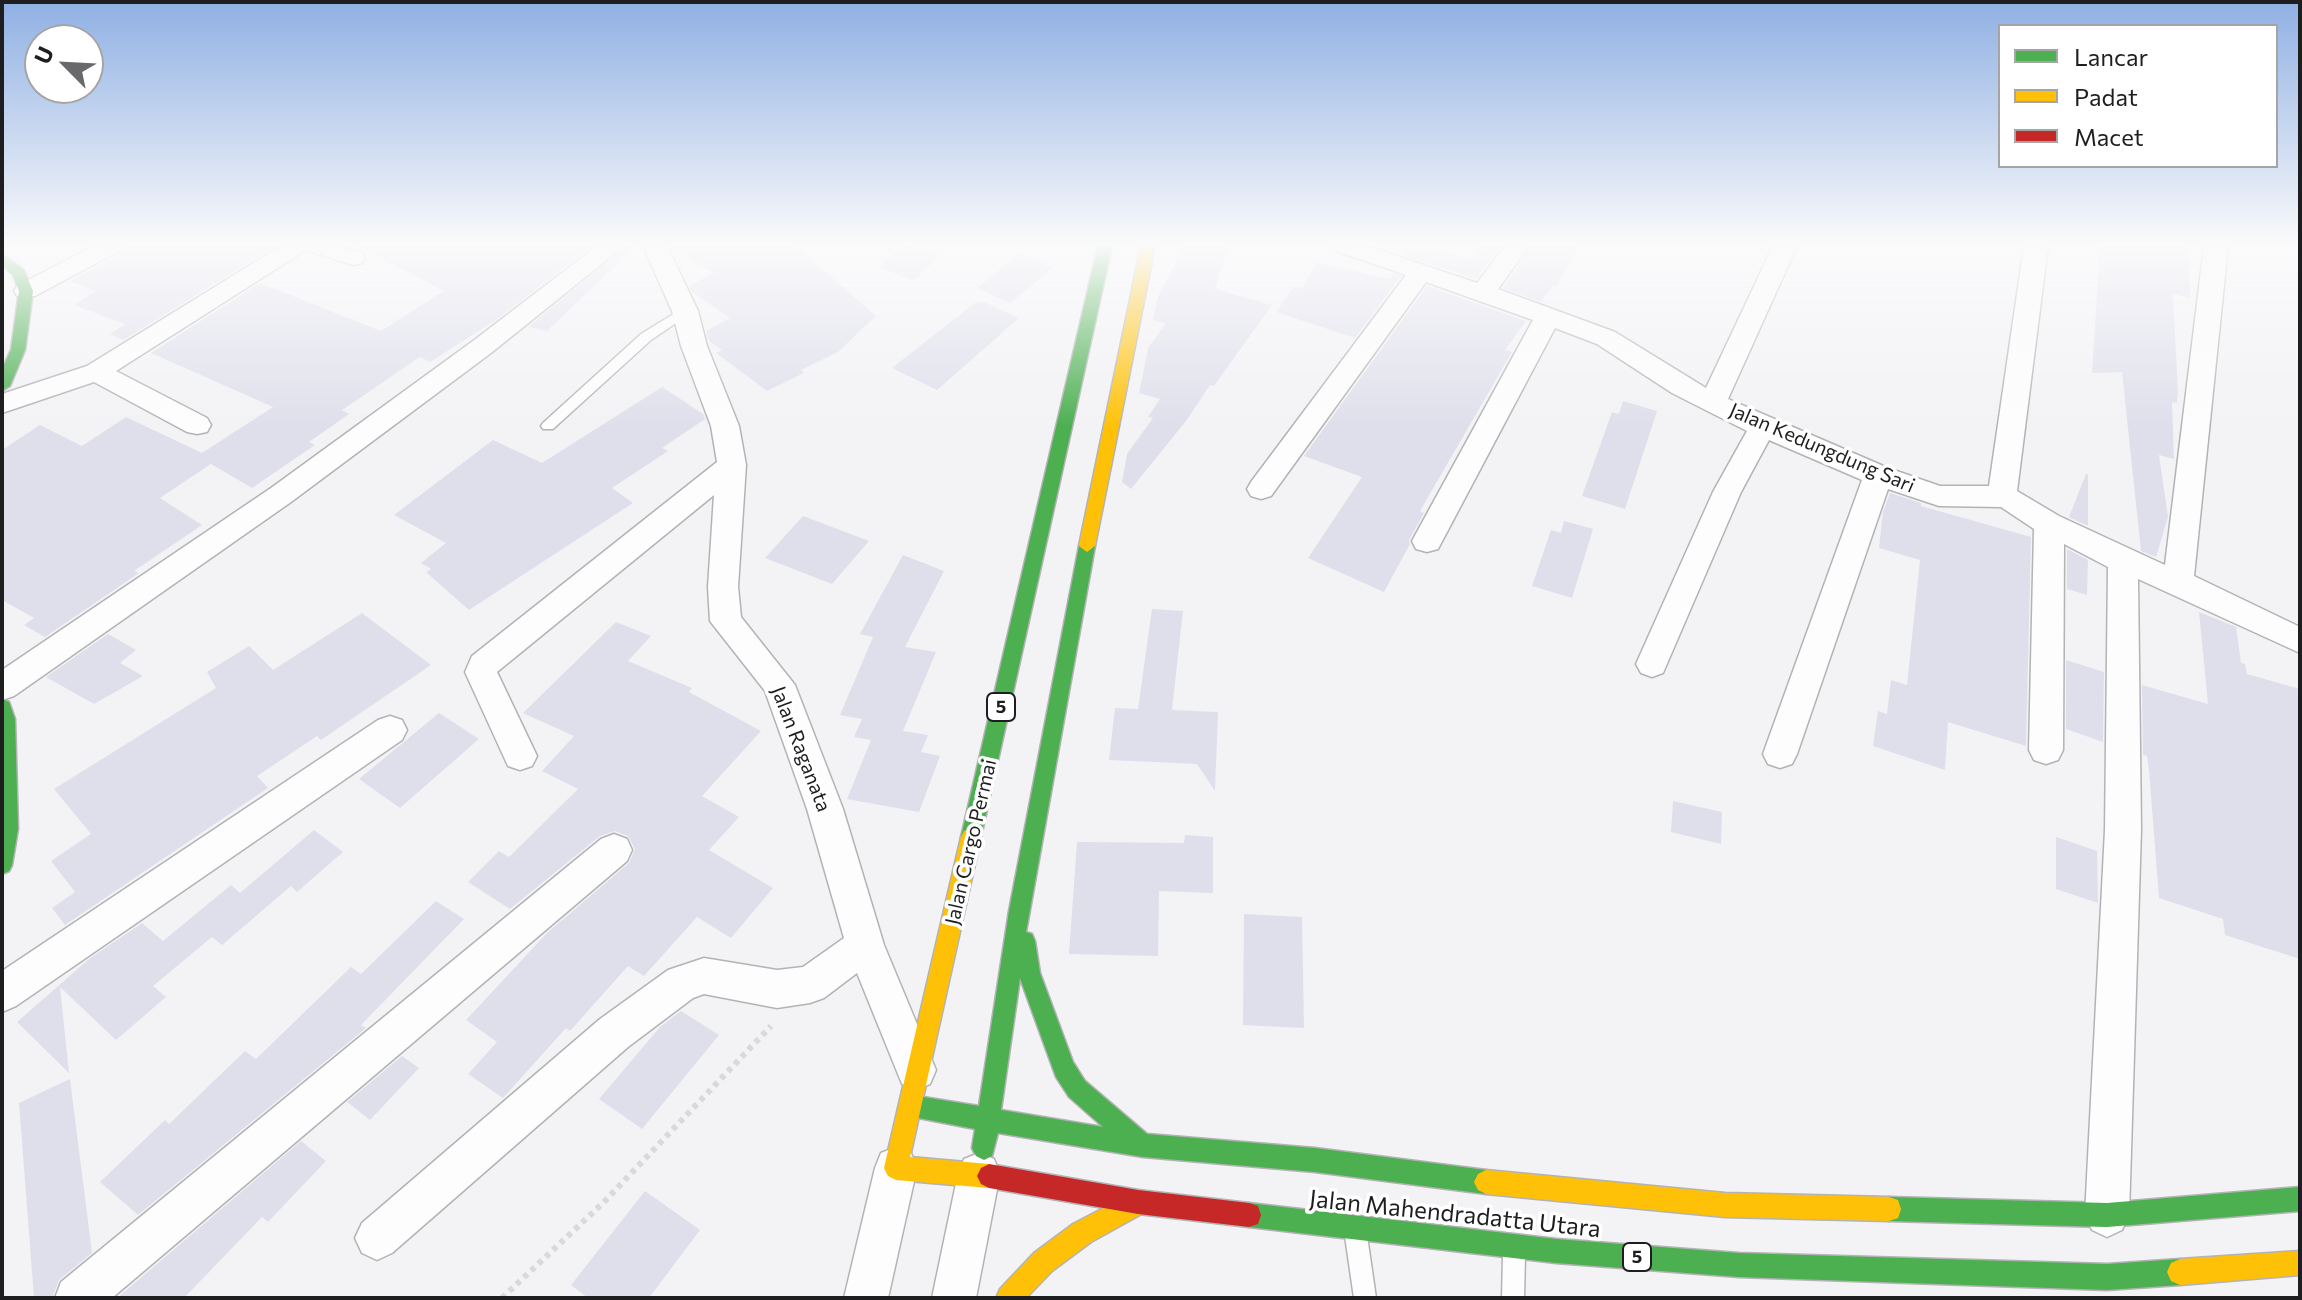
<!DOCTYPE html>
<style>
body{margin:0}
#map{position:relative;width:2302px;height:1300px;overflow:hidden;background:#f3f3f6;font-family:Commissioner,sans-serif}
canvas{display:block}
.frame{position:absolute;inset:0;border:4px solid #1e1e20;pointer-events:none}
.legend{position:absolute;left:1998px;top:24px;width:280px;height:144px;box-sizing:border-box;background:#fff;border:2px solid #a5a5a6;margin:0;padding:10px 14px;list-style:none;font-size:24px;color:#1e1e20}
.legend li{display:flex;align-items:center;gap:16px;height:40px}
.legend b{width:40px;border:2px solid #a5a5a6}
.north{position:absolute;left:24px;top:24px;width:80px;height:80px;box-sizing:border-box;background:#fff;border:2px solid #a5a5a6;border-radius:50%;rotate:294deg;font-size:22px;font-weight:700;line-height:32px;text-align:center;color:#1e1e20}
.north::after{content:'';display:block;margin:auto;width:28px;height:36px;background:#69696b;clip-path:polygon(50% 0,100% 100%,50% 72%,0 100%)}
</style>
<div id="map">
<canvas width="2302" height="1300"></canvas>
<div class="frame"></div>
<ul class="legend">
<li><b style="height:10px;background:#4caf50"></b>Lancar</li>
<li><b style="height:10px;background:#ffc107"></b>Padat</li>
<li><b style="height:10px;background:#c62828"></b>Macet</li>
</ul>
<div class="north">U</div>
</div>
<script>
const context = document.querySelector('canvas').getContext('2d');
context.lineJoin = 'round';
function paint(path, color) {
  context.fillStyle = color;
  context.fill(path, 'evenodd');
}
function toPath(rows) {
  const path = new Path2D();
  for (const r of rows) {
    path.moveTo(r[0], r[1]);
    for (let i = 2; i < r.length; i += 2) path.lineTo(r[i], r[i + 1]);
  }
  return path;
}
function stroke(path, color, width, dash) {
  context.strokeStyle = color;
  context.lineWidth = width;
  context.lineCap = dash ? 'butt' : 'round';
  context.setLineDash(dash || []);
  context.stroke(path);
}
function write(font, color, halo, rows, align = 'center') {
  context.font = font + ' Commissioner,sans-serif';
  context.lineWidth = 7;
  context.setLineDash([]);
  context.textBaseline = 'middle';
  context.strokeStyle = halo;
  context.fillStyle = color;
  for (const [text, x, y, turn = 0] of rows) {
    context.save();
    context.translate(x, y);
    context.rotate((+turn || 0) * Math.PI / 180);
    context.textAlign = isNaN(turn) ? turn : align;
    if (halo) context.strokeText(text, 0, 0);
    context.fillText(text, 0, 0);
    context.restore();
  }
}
const building = toPath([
 [126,246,276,246,123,340,110,334,125,324,74,305,96,291,70,281,120,254],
 [357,246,592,246,496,320,430,362,420,357,342,410,349,414,309,442,315,445,252,488,211,464,160,498,202,525,134,571,139,573,45,637,24,625,34,618,2,600,2,450,40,425,82,446,126,417,202,453,273,407,151,353,260,283,381,331,444,291],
 [627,246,636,246,547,331,528,327],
 [674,246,796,246,876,316,838,352,801,370,804,373,767,391,716,353,722,350,709,341,706,331,730,318,692,292,689,286,713,273],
 [903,246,913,246,941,255,914,280,878,268],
 [1184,246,1229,246,1215,289,1272,305,1214,386,1210,385,1186,421,1131,489,1122,482,1127,454,1153,418,1148,417,1160,399,1139,393,1148,348,1166,323,1153,320,1157,299],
 [1406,246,1430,251,1432,248,1474,260,1476,246,1501,246,1476,279,1402,255],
 [1532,246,1580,246,1557,286,1553,285,1541,302,1503,288],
 [2100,246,2189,246,2190,298,2173,294,2178,393,2177,403,2172,402,2174,459,2159,455,2168,517,2156,557,2141,551,2122,372,2092,373],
 [1020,253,1053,268,1010,303,977,288],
 [1316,262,1390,279,1393,274,1401,276,1355,338,1276,312,1294,287,1302,289],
 [1427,286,1526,321,1505,350,1512,352,1420,511,1424,513,1409,540,1410,544,1384,592,1308,558,1362,477,1304,456],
 [976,302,984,302,1019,318,937,390,892,368],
 [662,387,703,414,705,419,662,448,668,451,612,488,633,503,469,610,426,572,431,569,421,563,446,543,394,515,493,440,542,463],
 [1623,401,1657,411,1625,509,1582,496,1612,412,1619,414],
 [2086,474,2088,474,2088,526,2069,517],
 [1890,493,1921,503,1921,506,2031,537,2026,746,1948,722,1945,770,1873,746,1878,711,1887,714,1891,680,1907,685,1920,560,1879,548,1883,512],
 [803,516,869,541,832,584,765,558],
 [1564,521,1593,529,1572,598,1532,586,1551,530,1561,533],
 [2067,549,2088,560,2087,595,2067,589],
 [903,555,944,571,905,647,936,652,903,731,928,735,921,752,940,756,919,812,847,799,871,740,854,737,862,719,840,715,873,637,860,634],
 [1152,609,1183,611,1172,710,1218,712,1215,791,1197,764,1109,760,1115,708,1138,709],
 [2199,612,2236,627,2241,663,2245,664,2247,674,2300,689,2300,959,2225,935,2223,919,2159,898,2149,770,2147,756,2143,755,2142,685,2208,704],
 [362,613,431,665,321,740,317,736,257,776,268,788,65,925,52,908,75,892,51,861,91,834,54,789,216,688,207,672,249,646,273,670],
 [616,622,651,636,628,661,692,688,689,692,761,731,702,796,739,817,709,850,773,888,731,938,697,917,644,976,628,966,570,1031,566,1028,503,1098,468,1074,497,1042,466,1020,547,933,629,863,635,849,628,836,615,831,600,836,510,909,468,882,499,851,509,857,578,789,542,771,574,736,523,713],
 [108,634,136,650,120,663,143,676,94,704,46,677],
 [2066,660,2104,672,2103,742,2066,729],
 [439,713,479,739,400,808,359,779],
 [1673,801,1722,812,1721,844,1671,832],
 [314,830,343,852,297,892,291,886,222,945,212,937,153,986,166,997,116,1040,60,987,69,1073,17,1022,89,959,142,923,163,941,231,885,240,893],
 [1185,835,1213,837,1213,893,1159,891,1158,956,1069,954,1077,842,1184,843],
 [2056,837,2097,851,2098,903,2056,889],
 [436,901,464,919,361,1025,366,1028,138,1215,100,1182,165,1120,169,1124,245,1051,256,1059,351,967,361,974],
 [1244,914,1302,917,1304,1028,1243,1025],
 [681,1011,719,1035,642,1129,599,1099,660,1027],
 [402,1056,419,1068,370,1120,347,1102],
 [70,1079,92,1253,59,1280,52,1298,34,1298,19,1103],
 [301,1141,326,1161,268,1222,262,1217,184,1298,117,1298],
 [645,1191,700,1230,649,1298,588,1298,571,1285]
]);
const path = toPath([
 [502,1298,604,1202,771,1026]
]);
const lane = toPath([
 [685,307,689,308,689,314,651,340,553,429,543,429,541,426,543,423,641,334,685,307],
 [1356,1225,1364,1228,1367,1236,1376,1298,1354,1298,1345,1236,1348,1228,1356,1225],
 [1514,1245,1522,1248,1525,1256,1524,1298,1502,1298,1503,1256,1506,1248,1514,1245]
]);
const street = toPath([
 [93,246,123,246,119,251,35,296,17,296,14,291,17,286,93,246],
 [281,246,339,246,362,253,365,258,362,263,353,265,306,250,116,371,207,418,211,425,207,432,197,434,187,432,94,382,2,413,2,394,87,366,281,246],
 [597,246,624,246,491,353,291,502,14,696,2,700,2,670,271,488,473,341,597,246],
 [643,246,667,246,698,311,707,346,739,426,746,465,738,587,741,617,795,685,843,809,884,945,936,1070,930,1084,916,1090,902,1084,857,973,824,998,810,1003,777,1008,704,994,693,998,628,1047,392,1253,377,1260,362,1253,355,1238,362,1223,600,1019,668,970,704,958,777,970,803,967,844,938,807,809,765,691,710,621,708,587,714,495,497,672,537,756,532,766,520,770,508,766,465,672,472,656,717,462,711,426,681,346,672,311,643,246],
 [1332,246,1367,246,1477,283,1505,246,1529,246,1498,289,1615,332,1706,388,1773,246,1797,246,1728,399,1888,468,1940,486,1989,486,2024,246,2048,246,2017,491,2059,516,2165,565,2204,246,2228,246,2194,576,2300,627,2300,653,2138,579,2141,830,2129,1215,2122,1230,2107,1237,2092,1230,2085,1215,2105,830,2108,567,2064,544,2063,750,2058,760,2046,764,2034,760,2029,750,2034,529,2001,507,1939,506,1888,489,1797,754,1792,764,1780,768,1768,764,1763,754,1862,480,1769,440,1741,492,1663,673,1652,677,1641,673,1636,664,1713,492,1747,431,1672,393,1597,344,1555,328,1438,549,1427,552,1416,549,1412,541,1533,320,1426,282,1271,496,1261,499,1251,496,1247,489,1251,482,1406,275,1336,251,1332,246],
 [390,716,402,720,407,730,402,740,16,1006,2,1012,2,971,378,720,390,716],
 [614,834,627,839,632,850,627,861,112,1298,55,1298,61,1282,601,839,614,834],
 [896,1147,911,1153,917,1168,888,1298,844,1298,875,1168,881,1153,896,1147],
 [979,1153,994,1159,1000,1174,976,1298,932,1298,958,1174,964,1159,979,1153]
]);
const fast = toPath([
 [1098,246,1112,246,981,837,978,843,971,846,964,843,961,837,1098,246],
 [2,254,24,270,33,291,25,350,10,386,2,391,2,369,11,350,19,291,13,275,2,265,2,254],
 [1087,540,1095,546,1026,932,1032,934,1035,941,1040,973,1073,1062,1085,1081,1147,1134,1315,1148,1486,1170,1494,1174,1498,1182,1494,1190,1486,1194,1315,1172,1143,1157,998,1133,992,1156,984,1160,976,1156,972,1148,975,1129,903,1115,899,1107,903,1099,911,1095,979,1106,1009,911,1079,546,1087,540],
 [1020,978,1056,1077,1069,1097,1103,1127,1001,1110,1020,978],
 [2,699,9,702,15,719,18,829,12,865,9,871,2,874,2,699],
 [2300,1187,2300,1211,2107,1227,1889,1221,1880,1218,1877,1209,1880,1200,1889,1197,2107,1203,2300,1187],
 [1249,1203,1556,1239,1739,1253,2107,1264,2180,1259,2189,1263,2193,1272,2189,1281,2180,1285,2107,1290,1739,1277,1556,1263,1249,1227,1240,1224,1237,1215,1240,1206,1249,1203]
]);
const slow = toPath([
 [1141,246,1155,246,1095,546,1087,552,1079,546,1141,246],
 [971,828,978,831,981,837,910,1157,989,1164,997,1168,1001,1176,997,1184,989,1188,896,1180,888,1176,884,1168,961,837,964,831,971,828],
 [1486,1170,1725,1193,1889,1197,1898,1200,1901,1209,1898,1218,1889,1221,1725,1217,1486,1194,1478,1190,1474,1182,1478,1174,1486,1170],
 [1138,1190,1147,1193,1150,1202,1147,1211,1091,1242,1052,1271,1026,1298,996,1298,1000,1289,1034,1253,1073,1224,1138,1190],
 [2300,1251,2300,1275,2180,1285,2171,1281,2167,1272,2171,1263,2180,1259,2300,1251]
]);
const jam = toPath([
 [989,1164,1138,1190,1249,1203,1258,1206,1261,1215,1258,1224,1249,1227,1138,1214,989,1188,981,1184,977,1176,981,1168,989,1164]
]);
const shields = [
 [1001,707,28],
 [1637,1257,28]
];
const shieldNames = [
 ["5",1001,707],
 ["5",1637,1257]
];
const streetNames = [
 ["Jalan Kedungdung Sari",1822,448,23],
 ["Jalan Raganata",801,749,69],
 ["Jalan Cargo Permai",971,842,-77]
];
const nearStreetnames = [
 ["Jalan Mahendradatta Utara",1455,1214,6]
];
paint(building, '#dedfeb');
stroke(lane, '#b3b3b5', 3);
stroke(street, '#b3b3b5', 3);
stroke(fast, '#b3b3b5', 3);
stroke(slow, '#b3b3b5', 3);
stroke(jam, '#b3b3b5', 3);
stroke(path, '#d9d9d9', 6, [5, 5]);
paint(lane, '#fdfdfe');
paint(street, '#fdfdfe');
paint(fast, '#4caf50');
paint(slow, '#ffc107');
paint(jam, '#c62828');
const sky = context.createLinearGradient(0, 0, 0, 428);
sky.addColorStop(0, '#8fb0e3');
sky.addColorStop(0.57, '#fafafb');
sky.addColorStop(1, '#fafafb00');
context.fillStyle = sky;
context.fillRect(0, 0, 2302, 428);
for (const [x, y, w] of shields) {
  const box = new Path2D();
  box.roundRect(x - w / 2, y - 14, w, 28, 6);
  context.fillStyle = '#fff';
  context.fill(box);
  stroke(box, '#1e1e20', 2);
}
write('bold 18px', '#1e1e20', null, shieldNames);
write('20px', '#1e1e20', '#fff', streetNames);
write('24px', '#1e1e20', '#fff', nearStreetnames);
</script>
